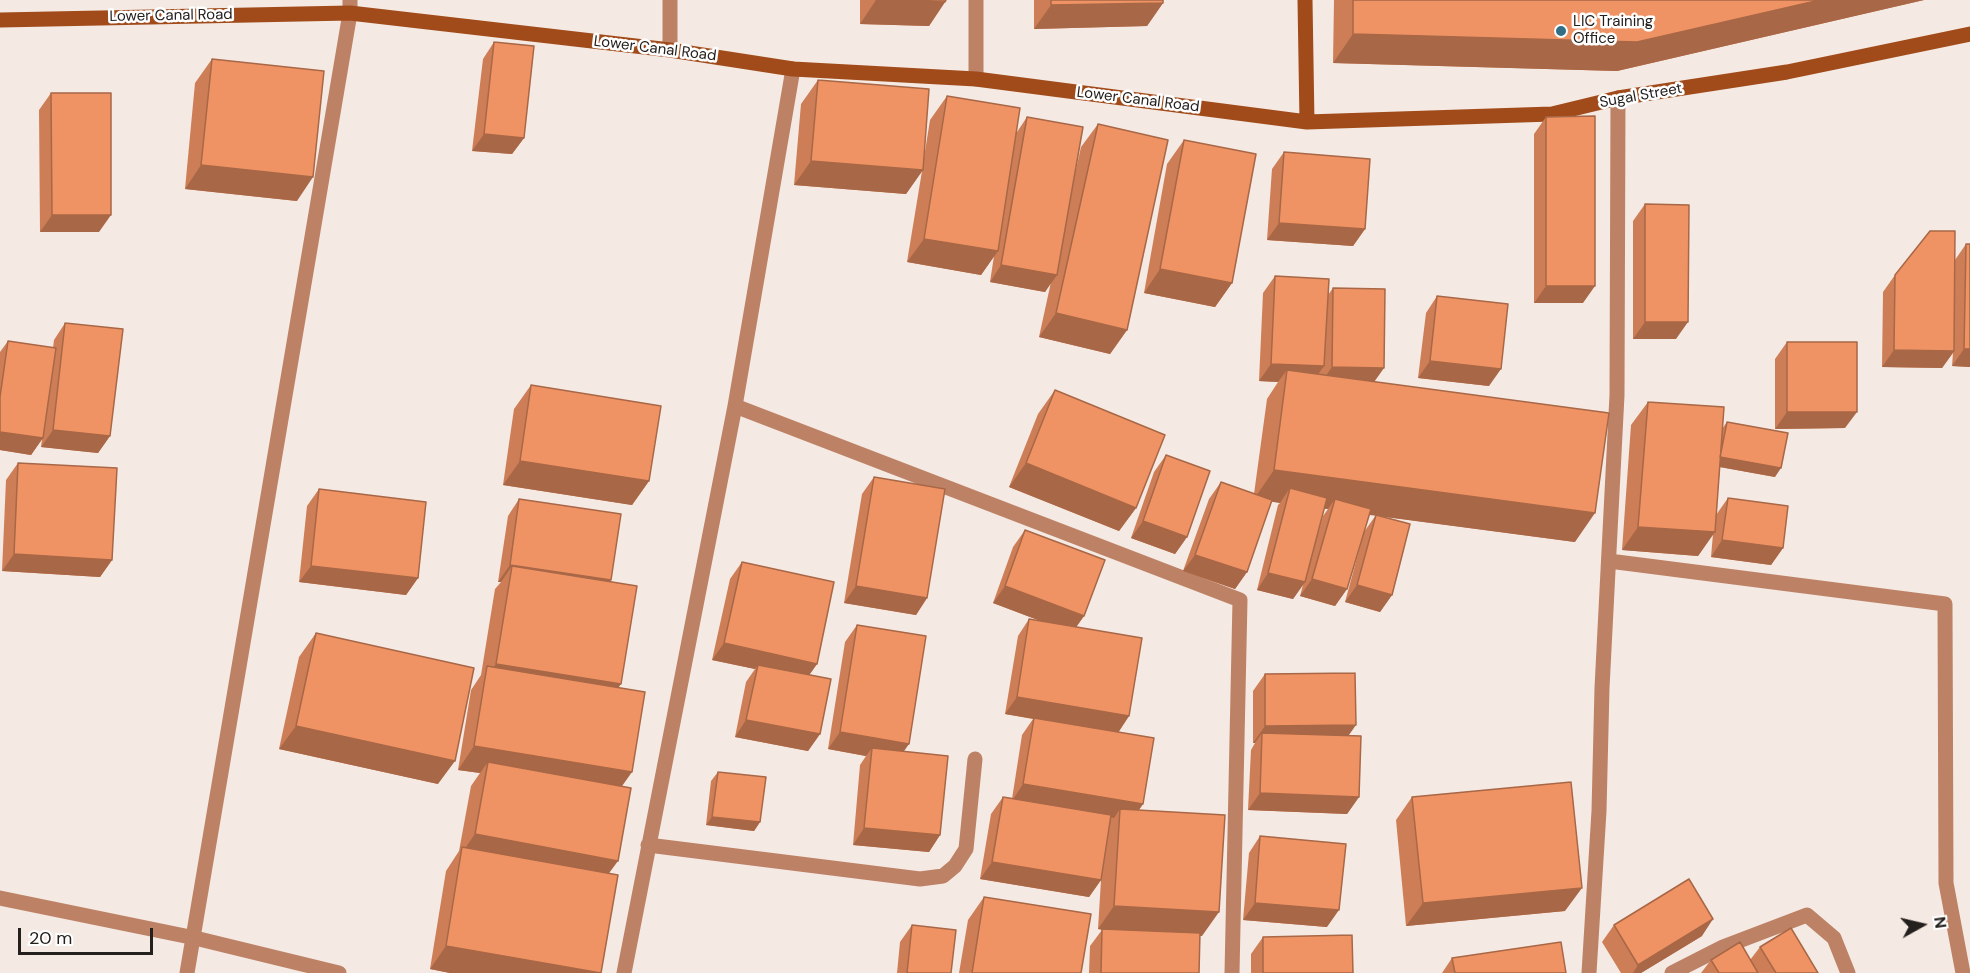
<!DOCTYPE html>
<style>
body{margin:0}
#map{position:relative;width:1970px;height:973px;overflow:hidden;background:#f5e9e3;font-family:"DM Sans",sans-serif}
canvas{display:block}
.north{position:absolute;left:1892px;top:895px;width:60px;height:60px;-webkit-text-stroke:4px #fff;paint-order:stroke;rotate:82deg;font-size:16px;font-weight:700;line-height:24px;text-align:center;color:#24201d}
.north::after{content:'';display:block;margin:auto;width:21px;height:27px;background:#24201d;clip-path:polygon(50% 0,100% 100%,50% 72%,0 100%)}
.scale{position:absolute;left:18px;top:928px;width:135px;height:27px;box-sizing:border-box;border:3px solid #24201d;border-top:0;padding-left:8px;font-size:18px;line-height:21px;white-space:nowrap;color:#24201d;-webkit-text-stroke:4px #fff;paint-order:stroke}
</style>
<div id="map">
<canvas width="1970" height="973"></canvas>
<div class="north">N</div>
<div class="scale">20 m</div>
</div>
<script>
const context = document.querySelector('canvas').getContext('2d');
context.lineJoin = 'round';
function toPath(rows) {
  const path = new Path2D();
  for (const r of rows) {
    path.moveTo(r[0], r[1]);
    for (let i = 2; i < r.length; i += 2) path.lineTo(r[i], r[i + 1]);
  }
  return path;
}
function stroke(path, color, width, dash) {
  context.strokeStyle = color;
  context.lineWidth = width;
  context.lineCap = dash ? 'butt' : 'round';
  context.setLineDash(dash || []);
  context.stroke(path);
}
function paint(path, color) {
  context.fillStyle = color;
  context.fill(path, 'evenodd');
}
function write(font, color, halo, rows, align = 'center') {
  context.font = font + ' "DM Sans",sans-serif';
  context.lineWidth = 5;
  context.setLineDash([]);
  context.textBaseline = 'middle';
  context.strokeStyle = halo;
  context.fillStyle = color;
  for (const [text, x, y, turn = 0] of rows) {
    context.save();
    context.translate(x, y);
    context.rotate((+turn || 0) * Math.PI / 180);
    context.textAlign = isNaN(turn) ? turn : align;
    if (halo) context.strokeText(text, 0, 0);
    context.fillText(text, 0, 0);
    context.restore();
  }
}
const street = toPath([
 [670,0,670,50],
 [976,0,976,79],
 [735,406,1240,600,1232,973],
 [1609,561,1945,604,1946,883,1963,973],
 [648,845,920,879,943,876,955,866,966,849,975,759],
 [0,898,195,938,339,973],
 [187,973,350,13,350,0],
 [624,973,735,406,793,69],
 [1589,973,1599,811,1602,688,1617,395,1618,98],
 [1672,973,1723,947,1807,915,1834,938,1848,973]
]);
const secondary = toPath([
 [1305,0,1307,122],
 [0,20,350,13,670,50,793,69,976,79,1307,122,1552,114,1618,98,1787,72,1970,34]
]);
const wall = toPath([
 [860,0,946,0,945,2,929,26,860,24],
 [1034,0,1163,0,1163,3,1147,26,1034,29],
 [1334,0,1924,0,1617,71,1333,63],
 [494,42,524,138,512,154,472,151,483,59],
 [212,59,297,201,185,189,195,83],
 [818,80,923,164,930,120,947,96,1017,132,1027,117,1071,192,1081,147,1098,124,1127,330,1110,354,1039,337,1051,282,1045,292,990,282,994,256,981,275,907,262,922,171,906,194,794,185,801,104],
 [51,93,99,232,40,232,39,110],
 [1546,117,1583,303,1534,303,1534,134],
 [1184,140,1232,283,1215,307,1144,293,1167,164],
 [1284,152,1365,229,1353,246,1267,240,1272,169],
 [1645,204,1676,339,1633,339,1633,221],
 [1966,244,1970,244,1970,367,1952,366,1953,353,1942,368,1882,367,1883,292,1895,275,1955,260],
 [1275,276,1328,295,1333,288,1375,382,1575,542,1379,516,1392,595,1380,612,1345,602,1364,532,1376,515,1369,515,1347,589,1335,606,1300,596,1303,585,1293,599,1257,590,1278,505,1280,503,1271,501,1247,572,1235,589,1183,571,1209,499,1221,482,1254,494,1267,399,1278,382,1259,381,1263,293],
 [1324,509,1328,509,1323,516,1318,534],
 [1437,296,1489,386,1418,378,1426,313],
 [65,323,110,436,98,453,41,447,42,439,31,455,0,450,0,352,8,341,53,348,54,340],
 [1787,342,1845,428,1775,429,1775,359],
 [531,385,649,481,632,505,503,485,514,409],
 [1055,390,1136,508,1119,531,1009,487,1038,414],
 [1648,402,1722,429,1727,422,1775,477,1720,467,1716,515,1728,498,1783,548,1771,565,1711,557,1713,534,1698,556,1622,550,1631,425],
 [1166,455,1187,537,1175,554,1131,538,1154,472],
 [18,463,112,560,100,577,2,571,6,480],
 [874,477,927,598,916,615,844,603,862,494],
 [319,489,418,578,406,595,299,582,307,506],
 [519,499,610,582,619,688,622,786,609,873,600,973,450,973,430,969,446,871,459,851,471,786,480,773,458,770,471,690,481,675,495,589,501,582,498,582,508,516],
 [1025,530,1084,616,1076,627,1129,716,1118,732,1143,804,1139,810,1202,936,1200,936,1199,973,1089,973,1090,946,1102,930,1098,929,1101,880,1089,897,980,879,991,814,1003,797,1012,799,1022,735,1033,719,1005,714,1018,636,1029,619,1041,621,993,603,1013,547],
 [742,562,817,664,809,675,820,734,808,751,735,737,746,682,755,669,712,660,730,579],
 [857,625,904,751,940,835,929,852,853,845,860,765,866,756,828,749,845,642],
 [316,633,438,784,279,749,299,657],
 [1265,674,1348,736,1359,797,1347,814,1248,810,1251,750,1255,743,1253,743,1253,691],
 [718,772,760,822,754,831,706,825,711,781],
 [1412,797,1565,911,1406,926,1396,820],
 [1260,836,1327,927,1243,920,1249,853],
 [984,897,1081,973,959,973,968,920],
 [912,925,951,973,897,973,900,942],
 [1614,925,1702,936,1641,973,1621,973,1602,942],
 [1263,937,1353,973,1251,973,1251,954],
 [1760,947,1818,973,1701,973,1711,960,1750,960],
 [1452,958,1566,973,1442,973]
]);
const shadedWall = toPath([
 [876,0,945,2,929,26,860,24],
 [1820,0,1924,0,1617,71,1333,63,1353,34],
 [1163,3,1147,26,1034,29,1051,5],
 [484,134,524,138,512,154,472,151],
 [811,161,923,170,906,194,794,185],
 [201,165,313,177,297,201,185,189],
 [52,215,111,215,99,232,40,232],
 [1279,223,1365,229,1353,246,1267,240],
 [924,239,998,251,981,275,907,262],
 [1001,265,1057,275,1045,292,990,282],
 [1160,269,1232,283,1215,307,1144,293],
 [1546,286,1595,286,1583,303,1534,303],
 [1056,313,1127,330,1110,354,1039,337],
 [1645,322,1688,322,1676,339,1633,339],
 [1964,349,1970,349,1970,367,1952,366],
 [1894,350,1954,351,1942,368,1882,367],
 [1430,361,1501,369,1489,386,1418,378],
 [1271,364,1324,366,1312,383,1287,370,1278,382,1259,381],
 [1332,367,1384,368,1372,385,1320,384],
 [1787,412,1857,412,1845,428,1775,429],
 [53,430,110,436,98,453,41,447],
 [0,432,43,438,31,455,0,450],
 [1720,457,1781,468,1775,477,1714,466],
 [520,461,649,481,632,505,503,485],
 [1026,463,1136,508,1119,531,1009,487],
 [1274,470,1595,513,1575,542,1332,510,1335,499,1328,509,1286,503,1290,488,1280,503,1254,499],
 [1143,521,1187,537,1175,554,1131,538],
 [1638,527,1715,532,1698,556,1622,550],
 [1722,540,1783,548,1771,565,1711,557],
 [14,554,112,560,100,577,2,571],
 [1195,555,1247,572,1235,589,1183,571],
 [510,565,611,580,599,597,512,566,501,582,498,582],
 [311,566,418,578,406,595,299,582],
 [1268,573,1305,582,1293,599,1257,590],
 [1312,579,1347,589,1335,606,1300,596],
 [1357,585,1392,595,1380,612,1345,602],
 [856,586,927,598,916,615,844,603],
 [1005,586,1084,616,1072,633,993,603],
 [724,643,817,664,805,681,758,665,755,669,712,660],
 [496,664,621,684,604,708,485,679],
 [1017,697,1129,716,1118,733,1005,714],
 [746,720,820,734,808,751,735,737],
 [1356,725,1344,742,1262,733,1255,743,1253,743,1265,726],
 [296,726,455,761,438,784,279,749],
 [840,732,909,744,897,761,872,748,866,756,828,749],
 [474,746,632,772,615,796,488,762,480,773,458,770],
 [1023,784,1143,804,1131,821,1120,809,1114,818,1012,801],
 [1260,793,1359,797,1347,814,1248,810],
 [712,817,760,822,754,831,706,825],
 [864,828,940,835,929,852,853,845],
 [475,834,618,861,601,884,461,854],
 [992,862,1101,880,1089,897,980,879],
 [1582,888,1565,911,1406,926,1423,903],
 [1255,903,1339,910,1327,927,1243,920],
 [1114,906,1219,912,1202,936,1098,929],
 [1713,919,1702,936,1641,973,1633,973,1638,965],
 [446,946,600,973,450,973,430,969]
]);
const building = toPath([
 [876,0,946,0,945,2,876,0],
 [1051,0,1163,0,1163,3,1051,5,1051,0],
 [1353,0,1820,0,1637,42,1353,34,1353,0],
 [494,42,534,46,524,138,484,134,494,42],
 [212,59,324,71,313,177,201,165,212,59],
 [818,80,929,89,923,170,811,161,818,80],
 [51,93,111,93,111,215,52,215,51,93],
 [947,96,1020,108,998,251,924,239,947,96],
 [1595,116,1595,286,1546,286,1546,117,1595,116],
 [1027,117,1083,127,1057,275,1001,265,1027,117],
 [1098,124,1168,140,1127,330,1056,313,1098,124],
 [1184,140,1256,154,1232,283,1160,269,1184,140],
 [1284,152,1370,159,1365,229,1279,223,1284,152],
 [1645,204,1689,205,1688,322,1645,322,1645,204],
 [1930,231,1955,231,1954,351,1894,350,1895,275,1930,231],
 [1966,244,1970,244,1970,349,1964,349,1966,244],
 [1275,276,1329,279,1324,366,1271,364,1275,276],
 [1333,288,1385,289,1384,368,1332,367,1333,288],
 [1437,296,1508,304,1501,369,1430,361,1437,296],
 [65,323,123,329,110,436,53,430,65,323],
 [8,341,56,348,43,438,0,432,0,397,8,341],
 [1787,342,1857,342,1857,412,1787,412,1787,342],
 [1287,370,1609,413,1595,513,1274,470,1287,370],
 [531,385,661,406,649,481,520,461,531,385],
 [1055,390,1165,435,1136,508,1026,463,1055,390],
 [1648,402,1724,407,1715,532,1638,527,1648,402],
 [1727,422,1788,433,1781,468,1720,457,1727,422],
 [1166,455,1210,471,1187,537,1143,521,1166,455],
 [18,463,117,468,112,560,14,554,18,463],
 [874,477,945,489,927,598,856,586,874,477],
 [1221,482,1272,500,1247,572,1195,555,1221,482],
 [1290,488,1327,498,1305,582,1268,573,1290,488],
 [319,489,426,502,418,578,311,566,319,489],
 [1728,498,1788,506,1783,548,1722,540,1728,498],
 [519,499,621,514,611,580,510,565,519,499],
 [1335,499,1371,509,1347,589,1312,579,1335,499],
 [1376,515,1410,524,1392,595,1357,585,1376,515],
 [1025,530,1105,560,1084,616,1005,586,1025,530],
 [742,562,834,582,817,664,724,643,742,562],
 [512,566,637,586,621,684,496,664,512,566],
 [1029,619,1142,638,1129,716,1017,697,1029,619],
 [857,625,926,636,909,744,840,732,857,625],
 [316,633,474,668,455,761,296,726,316,633],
 [758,665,831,679,820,734,746,720,758,665],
 [487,666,645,692,632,772,474,746,487,666],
 [1355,673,1356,725,1265,726,1265,674,1355,673],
 [1034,718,1154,738,1143,804,1023,784,1034,718],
 [1262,733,1361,736,1359,797,1260,793,1262,733],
 [872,748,948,756,940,835,864,828,872,748],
 [488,762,631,788,618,861,475,834,488,762],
 [718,772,766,777,760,822,712,817,718,772],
 [1571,782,1582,888,1423,903,1412,797,1571,782],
 [1003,797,1111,815,1101,880,992,862,1003,797],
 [1120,809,1225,815,1219,912,1114,906,1120,809],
 [1260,836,1346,844,1339,910,1255,903,1260,836],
 [462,847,618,875,601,973,446,946,462,847],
 [1689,879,1713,919,1638,965,1614,925,1689,879],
 [984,897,1091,914,1081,973,972,973,984,897],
 [912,925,956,930,951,973,907,973,912,925],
 [1791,928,1818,973,1776,973,1760,947,1791,928],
 [1102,929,1200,933,1199,973,1101,973,1102,929],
 [1352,935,1353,973,1263,973,1263,937,1352,935],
 [1561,942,1566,973,1455,973,1452,958,1561,942],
 [1740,942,1758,973,1719,973,1711,960,1740,942]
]);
const markers = [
 [1561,31,6,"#326e85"]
];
const streetNames = [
 ["Lower Canal Road",171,16,-1],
 ["Lower Canal Road",655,49,7],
 ["Sugal Street",1641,96,-10],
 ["Lower Canal Road",1138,100,7]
];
const poiNames = [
 ["LIC Training",1573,22],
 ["Office",1573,39]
];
stroke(street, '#bd8265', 15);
stroke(secondary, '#a14b1a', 15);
paint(wall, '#ce7e56');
paint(shadedWall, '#a86746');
paint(building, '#f09364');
stroke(building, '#a86746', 1.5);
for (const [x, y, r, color] of markers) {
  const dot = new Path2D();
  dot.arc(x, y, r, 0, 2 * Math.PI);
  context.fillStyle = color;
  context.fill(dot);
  stroke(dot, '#fff', 2);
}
write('15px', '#24201d', '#fff', streetNames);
write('15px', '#24201d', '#fff', poiNames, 'left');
</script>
